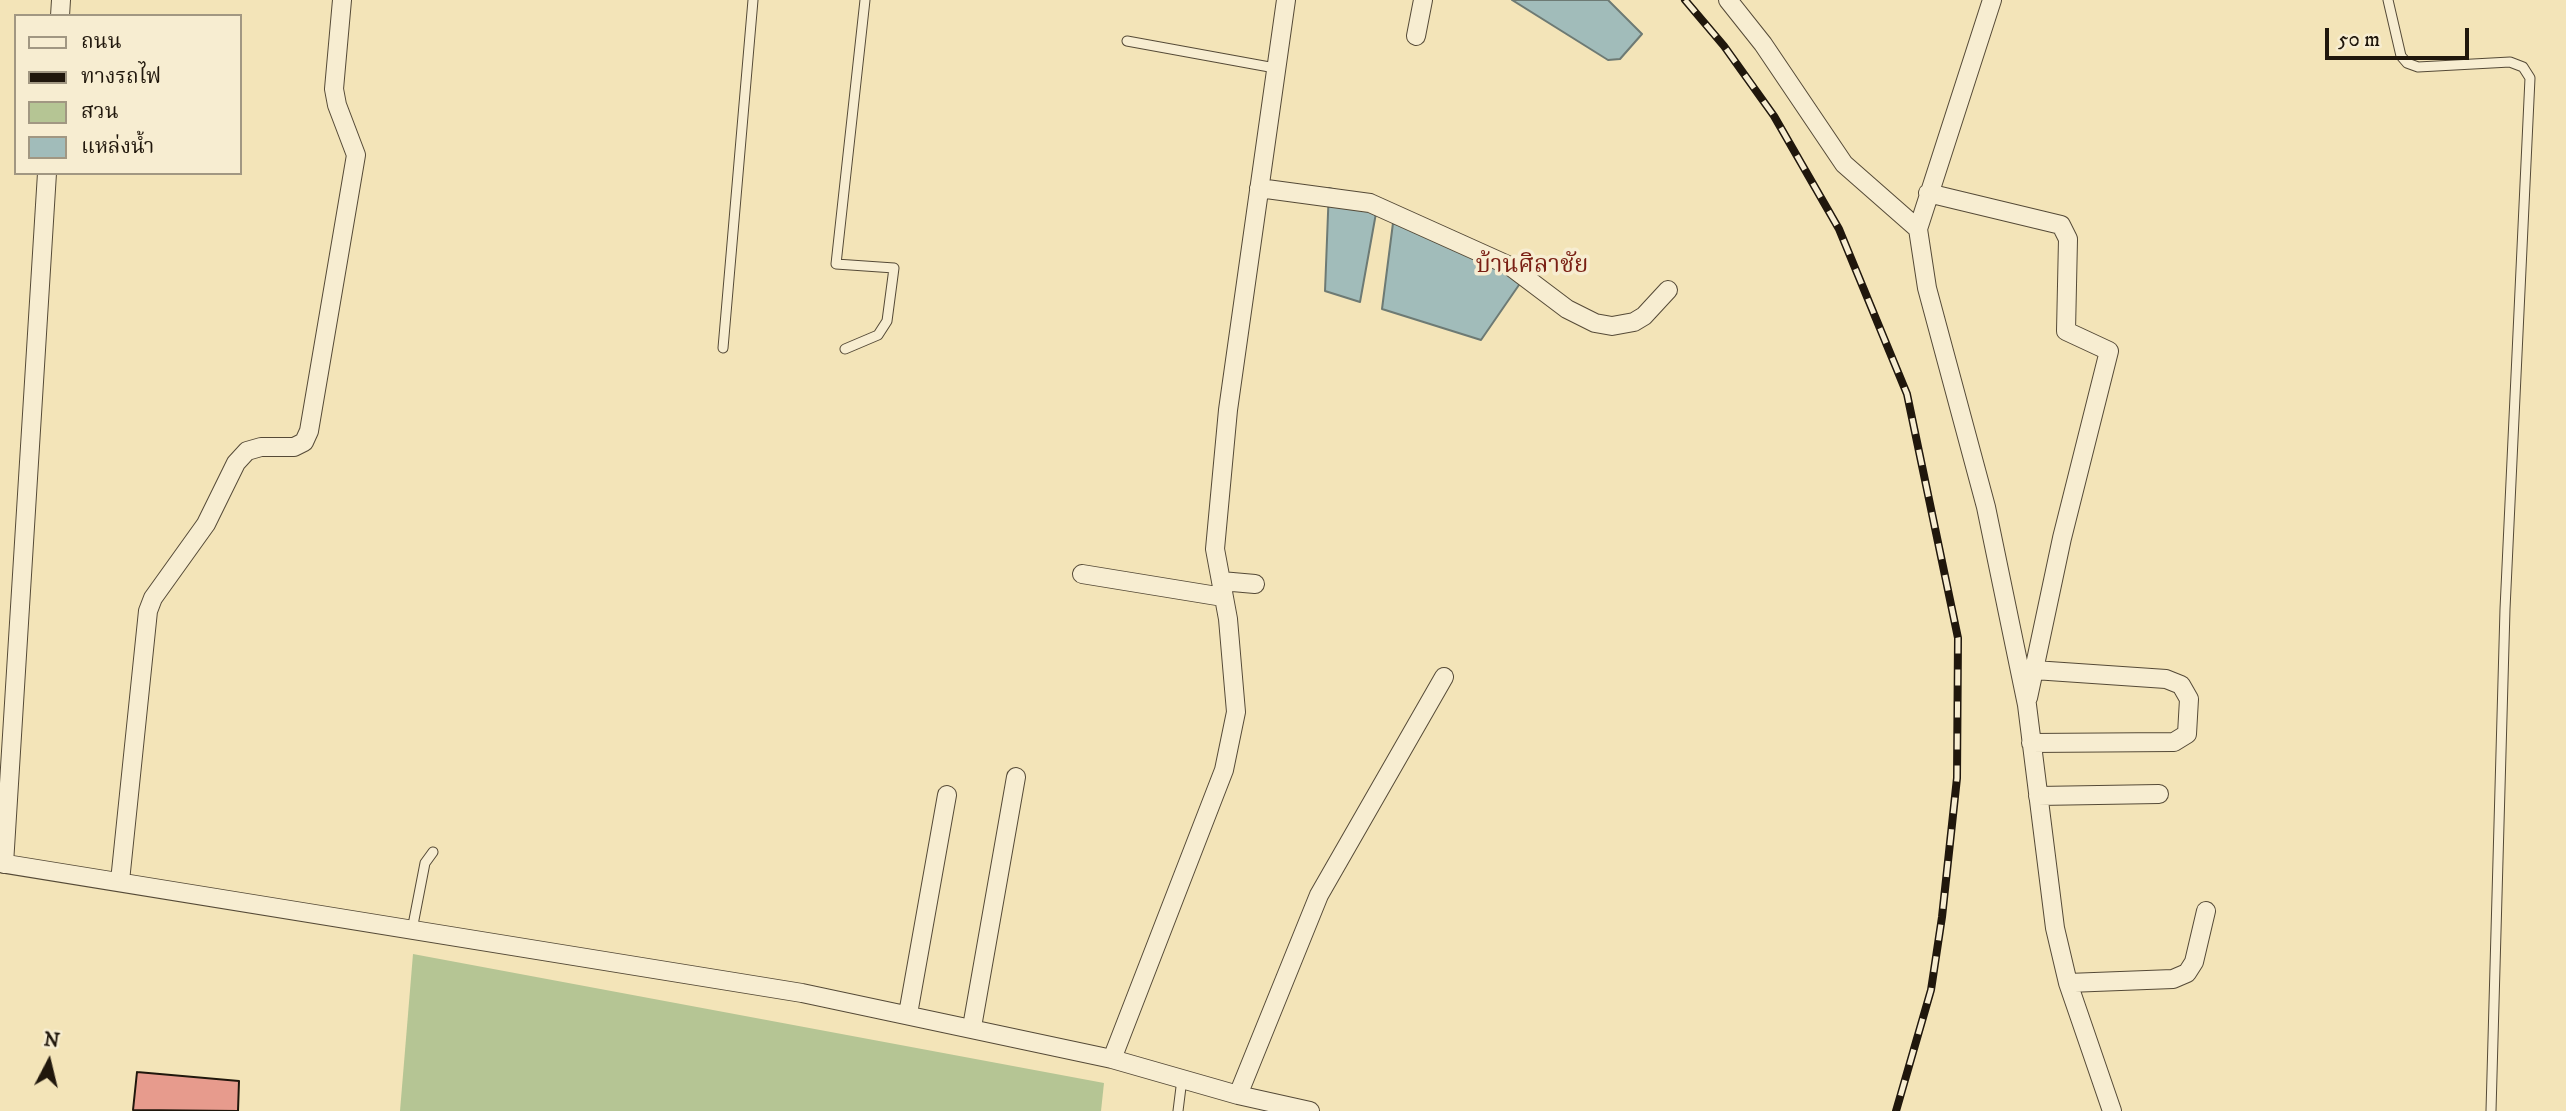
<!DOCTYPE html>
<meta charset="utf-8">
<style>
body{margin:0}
#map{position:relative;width:2566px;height:1111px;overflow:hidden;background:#f3e4b8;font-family:"IM FELL DW Pica","Noto Serif Thai",serif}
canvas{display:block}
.legend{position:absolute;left:14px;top:14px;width:228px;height:161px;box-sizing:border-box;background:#f7edd1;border:2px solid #a19782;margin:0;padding:9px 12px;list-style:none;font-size:21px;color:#20170c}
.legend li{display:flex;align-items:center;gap:14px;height:35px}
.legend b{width:35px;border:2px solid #a19782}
.north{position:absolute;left:14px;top:1027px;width:70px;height:70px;-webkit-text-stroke:5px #f7edd1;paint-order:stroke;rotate:7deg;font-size:19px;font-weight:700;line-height:28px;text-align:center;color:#20170c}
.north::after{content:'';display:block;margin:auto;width:24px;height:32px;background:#20170c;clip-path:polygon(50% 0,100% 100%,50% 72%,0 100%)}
.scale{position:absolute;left:2325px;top:28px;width:144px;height:32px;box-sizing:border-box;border:4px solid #20170c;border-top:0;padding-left:9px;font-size:21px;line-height:24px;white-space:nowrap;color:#20170c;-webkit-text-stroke:5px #f7edd1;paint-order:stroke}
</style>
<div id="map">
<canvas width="2566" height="1111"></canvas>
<ul class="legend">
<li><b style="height:9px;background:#f7edd1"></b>ถนน</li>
<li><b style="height:9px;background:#20170c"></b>ทางรถไฟ</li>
<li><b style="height:19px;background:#b5c594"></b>สวน</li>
<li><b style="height:19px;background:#a1bcba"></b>แหล่งน้ำ</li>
</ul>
<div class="north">N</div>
<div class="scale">50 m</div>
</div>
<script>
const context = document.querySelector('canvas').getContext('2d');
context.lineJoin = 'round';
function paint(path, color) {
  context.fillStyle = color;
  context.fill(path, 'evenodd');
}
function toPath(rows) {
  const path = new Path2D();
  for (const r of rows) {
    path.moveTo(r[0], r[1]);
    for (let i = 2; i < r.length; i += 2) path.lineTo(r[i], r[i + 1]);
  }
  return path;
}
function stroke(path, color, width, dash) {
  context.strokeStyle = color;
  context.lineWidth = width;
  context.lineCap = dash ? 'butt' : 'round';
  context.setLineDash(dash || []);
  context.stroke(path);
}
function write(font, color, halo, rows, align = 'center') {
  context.font = font + ' "IM FELL DW Pica","Noto Serif Thai",serif';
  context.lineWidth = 7;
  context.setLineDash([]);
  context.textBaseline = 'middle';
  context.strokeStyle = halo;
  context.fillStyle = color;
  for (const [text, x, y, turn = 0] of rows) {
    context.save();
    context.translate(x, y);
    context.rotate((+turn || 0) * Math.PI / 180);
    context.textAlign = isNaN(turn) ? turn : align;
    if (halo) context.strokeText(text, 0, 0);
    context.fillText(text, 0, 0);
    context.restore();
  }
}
const green = toPath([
 [413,954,1104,1083,1101,1111,400,1111]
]);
const water = toPath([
 [1512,0,1608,0,1642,34,1620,59,1608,60,1512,0],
 [1329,188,1378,202,1360,302,1325,291,1329,188],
 [1393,223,1504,261,1521,282,1481,340,1382,309,1393,223]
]);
const building = toPath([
 [137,1072,239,1081,238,1111,133,1110,137,1072]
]);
const service = toPath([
 [2388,0,2401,56,2407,63,2418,67,2510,62,2523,67,2530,78,2505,609,2491,1111],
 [1127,41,1275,68],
 [723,348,753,0],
 [845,349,878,335,887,321,894,268,836,264,865,0],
 [412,930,425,863,433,852],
 [1178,1111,1182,1079]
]);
const minor = toPath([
 [1728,0,1763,44,1844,164,1918,229],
 [1992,0,1918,229,1927,288,1986,507,2027,705,2055,928,2068,983,2112,1111],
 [60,16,61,0],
 [1416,36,1423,0],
 [1259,188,1370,203,1510,266,1567,309,1595,323,1612,326,1634,322,1644,316,1668,290],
 [1928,193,2061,225,2068,239,2066,331,2109,351,2062,538,2028,698],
 [1082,574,1223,597],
 [1221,581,1255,584],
 [2031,743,2174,742,2187,734,2189,699,2181,685,2166,679,2034,670],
 [2038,796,2159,794],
 [0,863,802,993,1112,1059,1238,1095,1310,1111],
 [4,864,47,173],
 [120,881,148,611,153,598,206,524,236,463,247,451,261,447,294,447,304,442,309,431,356,155,337,105,334,89,342,0],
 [2068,983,2173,979,2187,973,2194,962,2206,911],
 [908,1014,947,795],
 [972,1027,1016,777],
 [1112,1059,1224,770,1236,712,1228,619,1215,549,1228,410,1286,0],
 [1238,1095,1319,895,1444,677]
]);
const rail = toPath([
 [1685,0,1724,46,1774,116,1839,229,1907,394,1958,638,1957,778,1942,917,1931,990,1896,1111]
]);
const quarterNames = [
 ["บ้านศิลาชัย",1532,267]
];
paint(green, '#b5c594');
paint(water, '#a1bcba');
stroke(water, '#6d7a74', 2);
paint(building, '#e79b8d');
stroke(building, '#20170c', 2);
stroke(service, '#554a37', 11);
stroke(minor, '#554a37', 20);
stroke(service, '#f7edd1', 9);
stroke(minor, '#f7edd1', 18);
stroke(rail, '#20170c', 8);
stroke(rail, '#f7edd1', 5, [16]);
write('24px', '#7a1f14', '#f7edd1', quarterNames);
</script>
